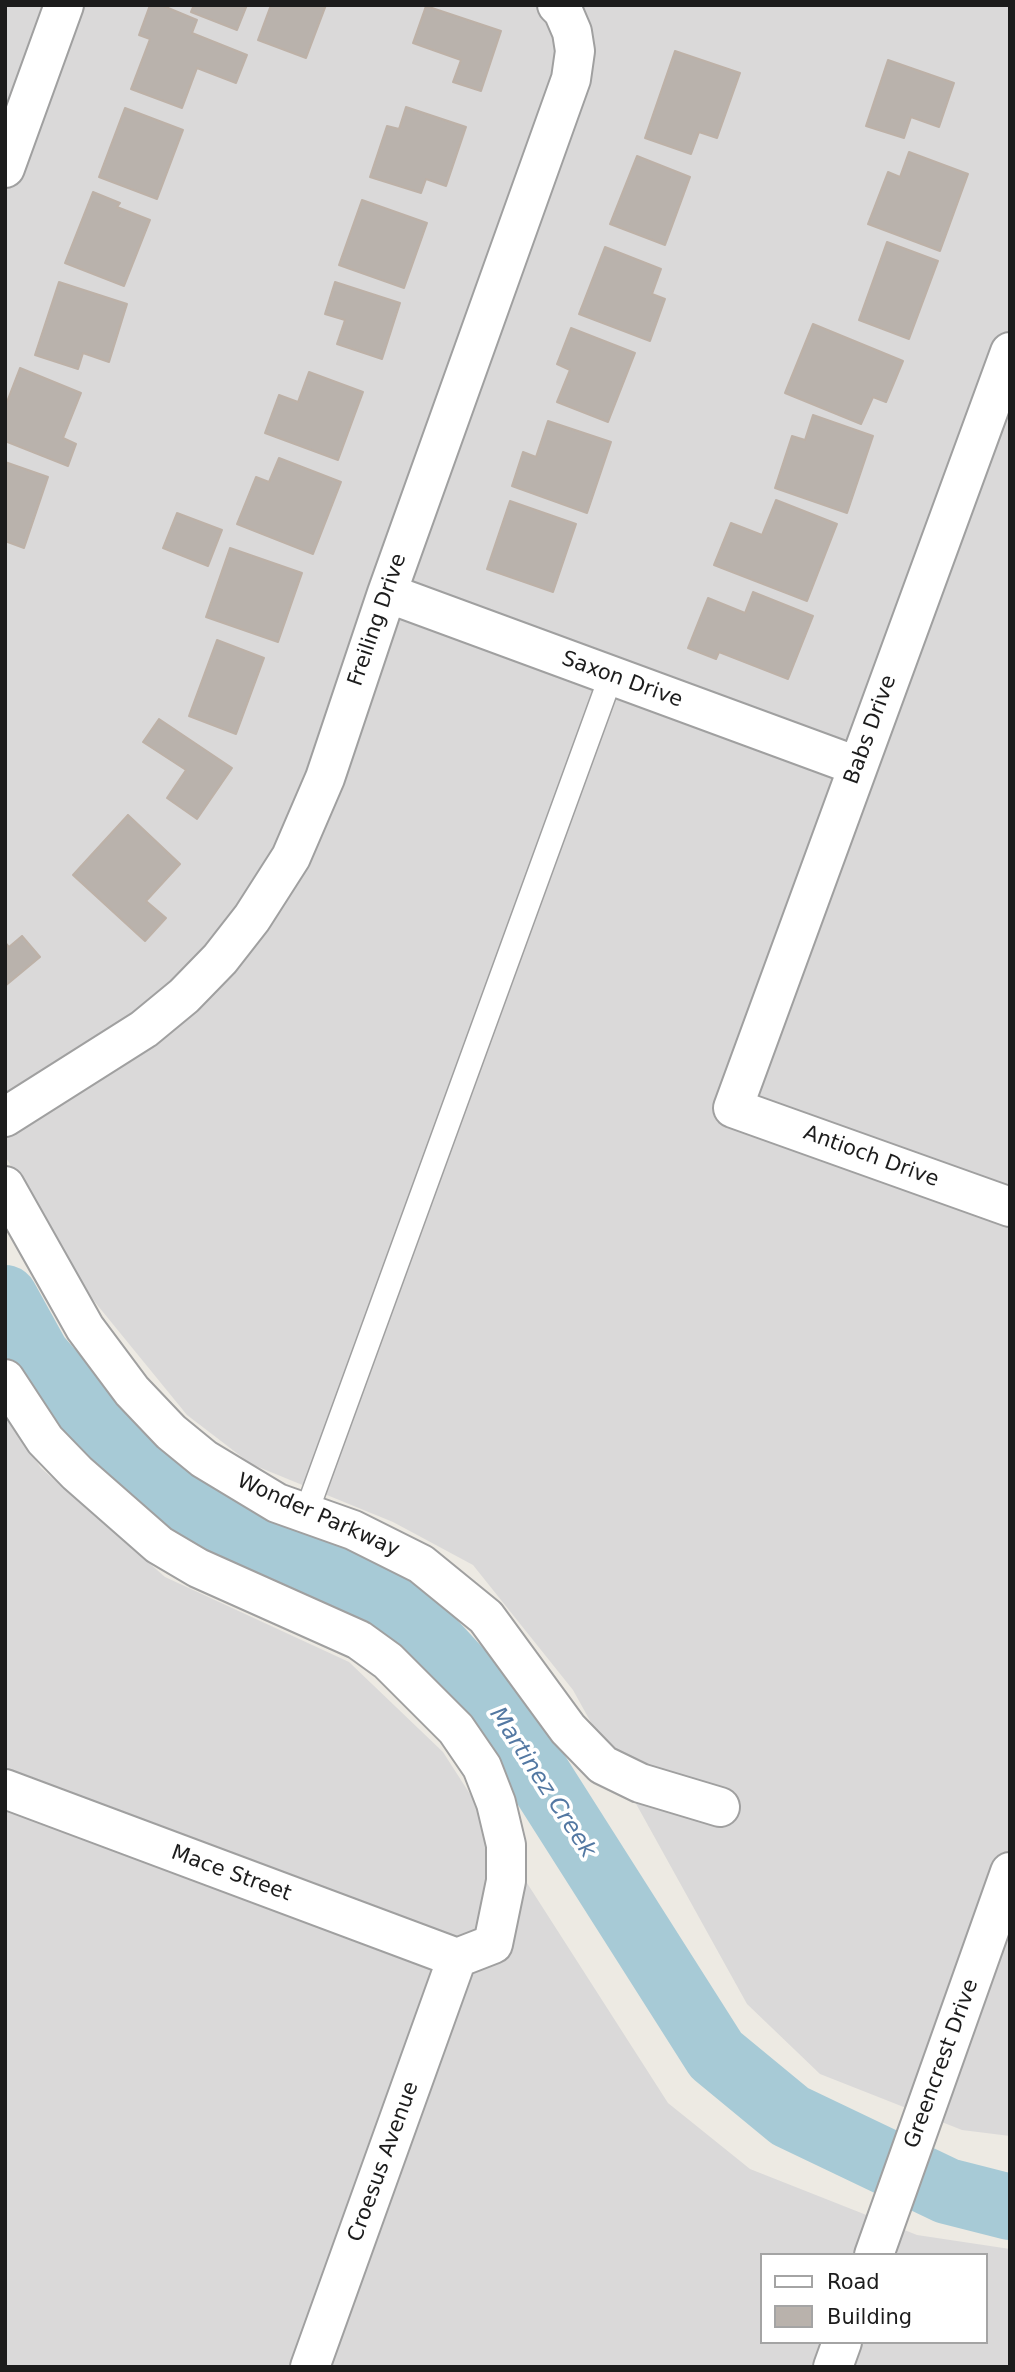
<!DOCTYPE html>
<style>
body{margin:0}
#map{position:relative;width:1015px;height:2372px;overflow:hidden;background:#edeae3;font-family:"DejaVu Sans",sans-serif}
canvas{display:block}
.frame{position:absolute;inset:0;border:7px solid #1c1c1c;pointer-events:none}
.legend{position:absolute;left:760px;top:2253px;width:228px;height:91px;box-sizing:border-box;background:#fff;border:2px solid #a4a4a4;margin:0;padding:9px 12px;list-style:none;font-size:21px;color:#1c1c1c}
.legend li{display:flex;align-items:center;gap:14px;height:35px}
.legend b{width:35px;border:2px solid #a4a4a4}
</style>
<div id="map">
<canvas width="1015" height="2372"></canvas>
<div class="frame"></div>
<ul class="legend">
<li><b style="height:9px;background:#fff"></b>Road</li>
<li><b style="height:19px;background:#b9b2ac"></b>Building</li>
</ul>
</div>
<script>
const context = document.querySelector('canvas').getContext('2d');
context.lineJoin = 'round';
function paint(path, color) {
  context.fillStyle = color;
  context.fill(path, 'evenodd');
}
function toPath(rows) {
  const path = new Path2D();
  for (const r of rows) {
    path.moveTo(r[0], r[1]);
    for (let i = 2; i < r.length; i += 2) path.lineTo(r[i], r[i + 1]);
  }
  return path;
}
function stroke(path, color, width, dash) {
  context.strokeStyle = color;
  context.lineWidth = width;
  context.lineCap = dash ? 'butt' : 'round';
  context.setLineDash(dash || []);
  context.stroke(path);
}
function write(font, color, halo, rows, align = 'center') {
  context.font = font + ' "DejaVu Sans",sans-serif';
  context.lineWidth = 7;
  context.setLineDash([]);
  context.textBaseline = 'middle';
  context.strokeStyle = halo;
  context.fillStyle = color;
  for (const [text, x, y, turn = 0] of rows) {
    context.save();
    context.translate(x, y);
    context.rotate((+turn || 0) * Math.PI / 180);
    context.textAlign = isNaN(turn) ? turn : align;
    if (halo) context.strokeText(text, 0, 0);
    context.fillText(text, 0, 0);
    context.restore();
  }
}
const residential = toPath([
 [5,5,1010,5,1010,2136,962,2130,820,2074,747,2004,573,1690,473,1565,393,1522,251,1464,187,1415,94,1301,5,1156],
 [5,1415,41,1468,165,1577,349,1662,443,1752,668,2103,750,2169,917,2235,1010,2249,1010,2367,5,2367],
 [761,2255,985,2255,985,2342,761,2342]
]);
const river = toPath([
 [5,1298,37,1356,109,1438,200,1516,377,1596,430,1639,500,1715,716,2055,790,2116,947,2191,1010,2207]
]);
const building = toPath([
 [150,5,161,5,197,20,192,33,247,55,236,83,197,68,182,108,131,89,150,39,139,35,150,5],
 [194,5,247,5,237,30,191,12,194,5],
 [271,5,326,5,306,58,258,40,271,5],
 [426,6,501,31,481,91,453,82,461,60,413,43,426,6],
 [675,51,740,73,717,138,699,132,691,154,645,138,675,51],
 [888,60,954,83,939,127,911,117,904,138,866,126,888,60],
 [406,107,466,127,446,186,426,179,421,193,370,177,387,126,399,129,406,107],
 [125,108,183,130,157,199,99,177,125,108],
 [909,152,968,174,940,251,868,224,888,172,900,177,909,152],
 [637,156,690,177,665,245,610,224,637,156],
 [93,192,120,203,117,207,150,220,124,286,65,263,93,192],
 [362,200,427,223,404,288,339,265,362,200],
 [887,242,938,261,909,339,859,320,887,242],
 [605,247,661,269,652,294,665,299,650,341,579,314,605,247],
 [59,282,127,304,109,362,83,353,78,369,35,355,59,282],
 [335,282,400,303,382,359,337,344,345,320,325,314,335,282],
 [813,324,903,361,886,402,873,397,861,424,785,393,813,324],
 [571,328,635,353,608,422,557,402,570,370,557,364,571,328],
 [20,368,81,393,63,438,76,444,68,466,5,441,5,407,20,368],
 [309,372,363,392,338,460,265,433,279,395,298,402,309,372],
 [813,415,873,436,847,513,775,488,792,436,805,440,813,415],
 [548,421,611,442,587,513,512,486,523,452,536,457,548,421],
 [279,458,341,482,313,554,237,524,256,477,269,482,279,458],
 [5,462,48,477,24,548,5,541,5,462],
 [776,500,837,524,807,601,714,565,731,523,762,535,776,500],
 [510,501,576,524,553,592,487,569,510,501],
 [177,513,222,530,208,566,163,548,177,513],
 [230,548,302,573,278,642,206,617,230,548],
 [753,592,813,616,788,679,719,652,716,659,688,648,708,598,745,613,753,592],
 [217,640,264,658,236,734,189,716,217,640],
 [159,719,232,768,197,819,167,798,186,770,143,742,159,719],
 [128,815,180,864,146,901,166,918,145,941,73,875,128,815],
 [22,936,40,957,5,986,5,942,9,947,22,936]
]);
const service = toPath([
 [306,1513,611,676]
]);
const minor = toPath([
 [5,168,64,5],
 [1010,352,733,1108,1010,1207],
 [387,593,857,766],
 [5,1117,144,1029,184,996,220,959,252,918,291,857,325,778,387,593,571,79,575,51,572,32,563,11,557,5],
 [5,1186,85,1328,132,1391,171,1432,204,1459,277,1503,353,1530,421,1564,486,1617,568,1729,603,1765,640,1783,720,1807],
 [5,1379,45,1440,77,1473,159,1545,198,1568,359,1640,388,1661,456,1729,482,1767,496,1803,506,1845,506,1881,493,1944,457,1958],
 [5,1789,457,1958],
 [874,2255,1010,1872],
 [310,2367,457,1958],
 [833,2367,842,2342]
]);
const streetNames = [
 ["Freiling Drive",378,620,-71],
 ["Saxon Drive",622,680,20],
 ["Babs Drive",871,730,-70],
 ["Antioch Drive",871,1157,20],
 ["Wonder Parkway",318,1516,24],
 ["Mace Street",231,1874,20],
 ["Greencrest Drive",942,2064,-70],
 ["Croesus Avenue",384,2162,-70]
];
const waterNames = [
 ["Martinez Creek",542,1783,57]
];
paint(residential, '#dad9d9');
stroke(river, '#a7cad6', 66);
paint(building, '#b9b2ac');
stroke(building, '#bdb1a7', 2);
stroke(service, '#a0a0a0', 26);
stroke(minor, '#a0a0a0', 42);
stroke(service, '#fff', 23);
stroke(minor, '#fff', 38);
write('21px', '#1c1c1c', '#fff', streetNames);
write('italic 23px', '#5378a2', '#fff', waterNames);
</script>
